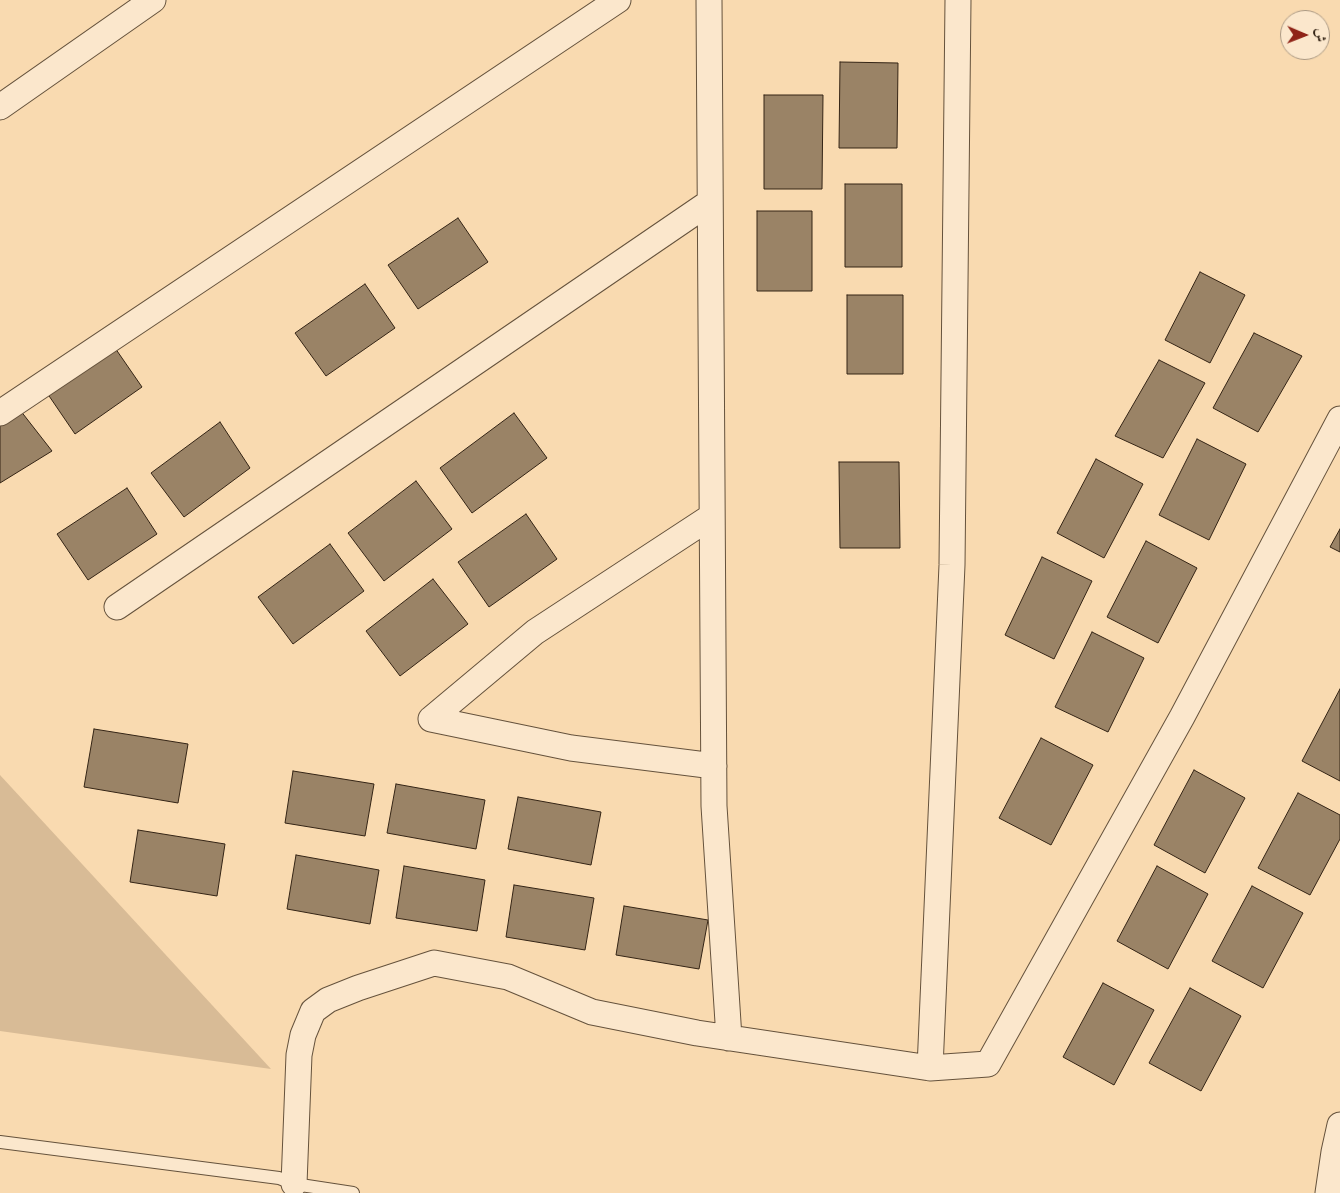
<!DOCTYPE html>
<meta charset="utf-8">
<style>
body{margin:0}
#map{position:relative;width:1340px;height:1193px;overflow:hidden;background:#f9dab0;font-family:"Sorts Mill Goudy",Amiri,serif}
canvas{display:block}
.north{position:absolute;left:1280px;top:10px;width:50px;height:50px;box-sizing:border-box;background:#fbe7cc;border:1px solid #ab9983;border-radius:50%;rotate:91deg;font-size:14px;font-weight:700;line-height:20px;text-align:center;color:#342415}
.north::after{content:'';display:block;margin:auto;width:18px;height:22px;background:#8f2418;clip-path:polygon(50% 0,100% 100%,50% 72%,0 100%)}
</style>
<div id="map">
<canvas width="1340" height="1193"></canvas>
<div class="north">ش</div>
</div>
<script>
const context = document.querySelector('canvas').getContext('2d');
context.lineJoin = 'round';
function paint(path, color) {
  context.fillStyle = color;
  context.fill(path, 'evenodd');
}
function toPath(rows) {
  const path = new Path2D();
  for (const r of rows) {
    path.moveTo(r[0], r[1]);
    for (let i = 2; i < r.length; i += 2) path.lineTo(r[i], r[i + 1]);
  }
  return path;
}
function stroke(path, color, width, dash) {
  context.strokeStyle = color;
  context.lineWidth = width;
  context.lineCap = dash ? 'butt' : 'round';
  context.setLineDash(dash || []);
  context.stroke(path);
}
const green = toPath([
 [0,775,271,1069,0,1031]
]);
const building = toPath([
 [840,62,898,63,897,148,839,148,840,62],
 [764,95,823,95,822,189,764,189,764,95],
 [845,184,902,184,902,267,845,267,845,184],
 [757,211,812,211,812,291,757,291,757,211],
 [458,218,488,262,418,309,388,265,458,218],
 [1200,272,1245,295,1210,363,1165,340,1200,272],
 [365,284,395,328,326,376,295,333,365,284],
 [847,295,903,295,903,374,847,374,847,295],
 [1254,333,1302,356,1258,432,1213,408,1254,333],
 [113,345,142,387,75,434,45,390,113,345],
 [1159,360,1205,383,1163,458,1115,436,1159,360],
 [20,410,52,451,0,483,0,424,20,410],
 [514,413,547,458,472,513,440,468,514,413],
 [220,422,250,468,184,517,151,473,220,422],
 [1197,439,1246,464,1209,540,1159,515,1197,439],
 [1096,459,1143,484,1104,558,1057,533,1096,459],
 [839,462,899,462,900,548,840,548,839,462],
 [416,481,452,529,384,581,348,533,416,481],
 [127,488,157,534,88,580,57,534,127,488],
 [526,514,557,559,489,607,458,562,526,514],
 [1340,529,1340,552,1330,547,1340,529],
 [1146,541,1197,568,1158,643,1107,617,1146,541],
 [330,544,364,591,293,644,258,597,330,544],
 [1042,557,1092,581,1054,659,1005,635,1042,557],
 [433,579,468,624,400,676,366,631,433,579],
 [1092,632,1144,658,1108,732,1055,707,1092,632],
 [1340,689,1340,781,1302,761,1340,689],
 [94,729,188,744,178,803,84,787,94,729],
 [1041,738,1093,765,1051,845,999,818,1041,738],
 [1194,770,1245,798,1205,873,1154,845,1194,770],
 [293,771,374,784,365,836,285,823,293,771],
 [396,784,485,800,476,849,387,833,396,784],
 [1298,793,1340,815,1340,839,1310,895,1258,868,1298,793],
 [518,797,601,812,591,865,508,849,518,797],
 [138,830,225,844,217,896,130,882,138,830],
 [296,855,379,870,370,924,287,909,296,855],
 [404,866,485,880,477,931,396,918,404,866],
 [1157,866,1208,894,1168,969,1117,941,1157,866],
 [514,885,594,898,585,950,506,937,514,885],
 [1252,886,1303,913,1263,988,1212,961,1252,886],
 [624,906,708,920,699,969,616,955,624,906],
 [1103,983,1154,1010,1114,1085,1063,1057,1103,983],
 [1190,988,1241,1016,1201,1091,1149,1063,1190,988]
]);
const lane = toPath([
 [0,1142,279,1178,294,1184,353,1193]
]);
const street = toPath([
 [709,0,714,806,729,1038],
 [0,107,153,0],
 [0,413,618,0],
 [117,607,710,202],
 [431,719,535,632,712,516],
 [431,719,571,748,714,766],
 [930,1068,952,565,958,0],
 [294,1184,299,1055,303,1035,313,1011,328,1000,358,988,434,963,508,977,592,1012,697,1033,930,1068,988,1064,1182,717,1340,419],
 [1328,1193,1334,1152,1340,1125]
]);
paint(green, '#d8bb96');
paint(building, '#9a8366');
stroke(building, '#342415', 1);
stroke(lane, '#65523c', 14);
stroke(street, '#65523c', 27);
stroke(lane, '#fbe7cc', 12);
stroke(street, '#fbe7cc', 25);
</script>
